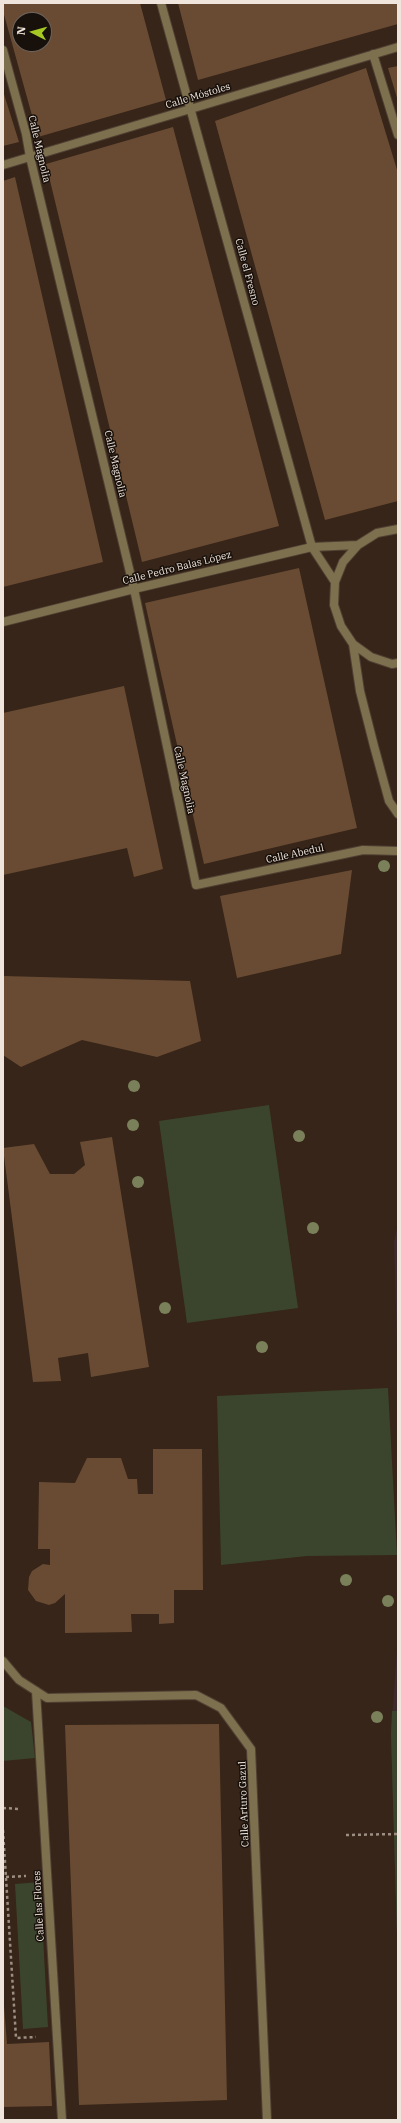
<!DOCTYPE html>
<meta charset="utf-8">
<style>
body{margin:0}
#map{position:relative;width:401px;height:2123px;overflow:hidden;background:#362518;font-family:"IBM Plex Serif",serif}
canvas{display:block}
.frame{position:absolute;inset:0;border:4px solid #f0e5dc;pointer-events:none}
.north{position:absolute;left:12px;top:12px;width:40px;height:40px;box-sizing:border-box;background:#18100b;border:1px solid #6e655f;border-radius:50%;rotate:276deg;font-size:11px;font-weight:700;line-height:16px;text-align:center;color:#f0e5dc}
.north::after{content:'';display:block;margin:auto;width:14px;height:18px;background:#a5c822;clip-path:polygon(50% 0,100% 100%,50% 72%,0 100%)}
</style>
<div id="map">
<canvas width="401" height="2123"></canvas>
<div class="frame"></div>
<div class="north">N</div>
</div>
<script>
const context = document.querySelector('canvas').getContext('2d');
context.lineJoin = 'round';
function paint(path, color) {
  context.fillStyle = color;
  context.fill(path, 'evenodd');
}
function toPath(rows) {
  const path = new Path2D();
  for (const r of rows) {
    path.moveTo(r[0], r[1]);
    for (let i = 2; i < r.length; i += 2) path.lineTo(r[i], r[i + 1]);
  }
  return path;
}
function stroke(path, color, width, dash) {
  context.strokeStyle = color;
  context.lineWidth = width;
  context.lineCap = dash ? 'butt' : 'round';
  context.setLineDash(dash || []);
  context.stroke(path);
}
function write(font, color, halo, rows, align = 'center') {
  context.font = font + ' "IBM Plex Serif",serif';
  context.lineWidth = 3;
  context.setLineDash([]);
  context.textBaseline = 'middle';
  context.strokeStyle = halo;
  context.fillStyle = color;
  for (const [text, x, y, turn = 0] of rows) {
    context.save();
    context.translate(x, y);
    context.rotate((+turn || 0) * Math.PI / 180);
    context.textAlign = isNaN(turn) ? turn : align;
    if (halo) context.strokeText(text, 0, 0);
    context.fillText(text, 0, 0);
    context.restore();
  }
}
const medical = toPath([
 [398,1224,398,1385,394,1242],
 [398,1634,398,1971,391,1734]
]);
const green = toPath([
 [269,1105,298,1308,187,1323,159,1121],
 [388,1388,397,1555,307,1556,221,1565,217,1396],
 [3,1706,31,1722,35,1758,3,1761],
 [392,1711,398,1711,398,1971,391,1734],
 [40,1882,48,2027,23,2029,15,1884]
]);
const building = toPath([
 [3,3,140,3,166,100,38,137,3,11],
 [20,20,44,20,44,44,20,44],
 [178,3,398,3,398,24,198,80],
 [398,66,398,101,388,68],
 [366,68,398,173,398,501,325,520,215,121],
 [3,91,19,142,3,146],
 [173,127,279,526,142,562,46,164],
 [15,177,103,562,3,587,3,181],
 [299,568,357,828,204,864,145,603],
 [124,686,163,869,134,877,127,848,3,875,3,713],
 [352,870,341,954,237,978,220,896],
 [3,976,190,981,201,1041,157,1057,82,1040,21,1067,3,1055],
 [112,1137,149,1367,91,1377,88,1353,58,1358,61,1381,33,1382,3,1148,34,1144,50,1174,74,1174,85,1165,80,1142],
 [153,1449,202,1449,203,1590,174,1590,174,1623,159,1624,159,1614,131,1614,132,1632,65,1633,65,1594,55,1603,49,1605,36,1601,28,1590,29,1577,32,1571,43,1564,50,1565,50,1549,38,1549,39,1482,75,1483,87,1458,121,1458,128,1479,137,1479,138,1494,153,1494],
 [219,1724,227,2100,79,2105,65,1725],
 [3,1993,7,2044,49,2042,52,2106,3,2107]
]);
const path = toPath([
 [3,1808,20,1809],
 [3,1830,16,2038,36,2037],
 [346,1835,398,1834],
 [6,1877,26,1876]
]);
const street = toPath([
 [161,3,312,547,335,582],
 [3,50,26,134,30,157,134,589,196,885,363,850,398,851],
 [373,54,398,135],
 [3,165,398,47],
 [398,529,377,533,358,545,343,562,335,582,334,605,341,626,353,644,371,657,392,664,398,663],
 [3,622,134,589,312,547,358,545],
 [353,644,360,691,374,746,389,801,398,814],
 [3,1661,19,1680,47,1698,196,1695,221,1708,251,1749,267,2120],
 [36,1691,62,2120]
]);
const trees = [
 [384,866],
 [134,1086],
 [133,1125],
 [299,1136],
 [138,1182],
 [313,1228],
 [165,1308],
 [262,1347],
 [346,1580],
 [388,1601],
 [377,1717]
];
const streetNames = [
 ["Calle Móstoles",198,96,-17],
 ["Calle Magnolia",39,149,77],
 ["Calle el Fresno",247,272,75],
 ["Calle Magnolia",115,464,77],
 ["Calle Pedro Balas López",177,568,-14],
 ["Calle Magnolia",184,780,78],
 ["Calle Abedul",295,854,-12],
 ["Calle Arturo Gazul",244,1804,-92],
 ["Calle las Flores",39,1906,-93]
];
paint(medical, '#3e2b2f');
paint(green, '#3b452d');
paint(building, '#694b33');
stroke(street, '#504033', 10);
stroke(path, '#9c8e83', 2.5, [3, 3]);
stroke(street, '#7d704e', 8);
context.fillStyle = '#7a805a';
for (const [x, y] of trees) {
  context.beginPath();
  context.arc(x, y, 6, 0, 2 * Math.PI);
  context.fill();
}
write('10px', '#f0e5dc', '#18100b', streetNames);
</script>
